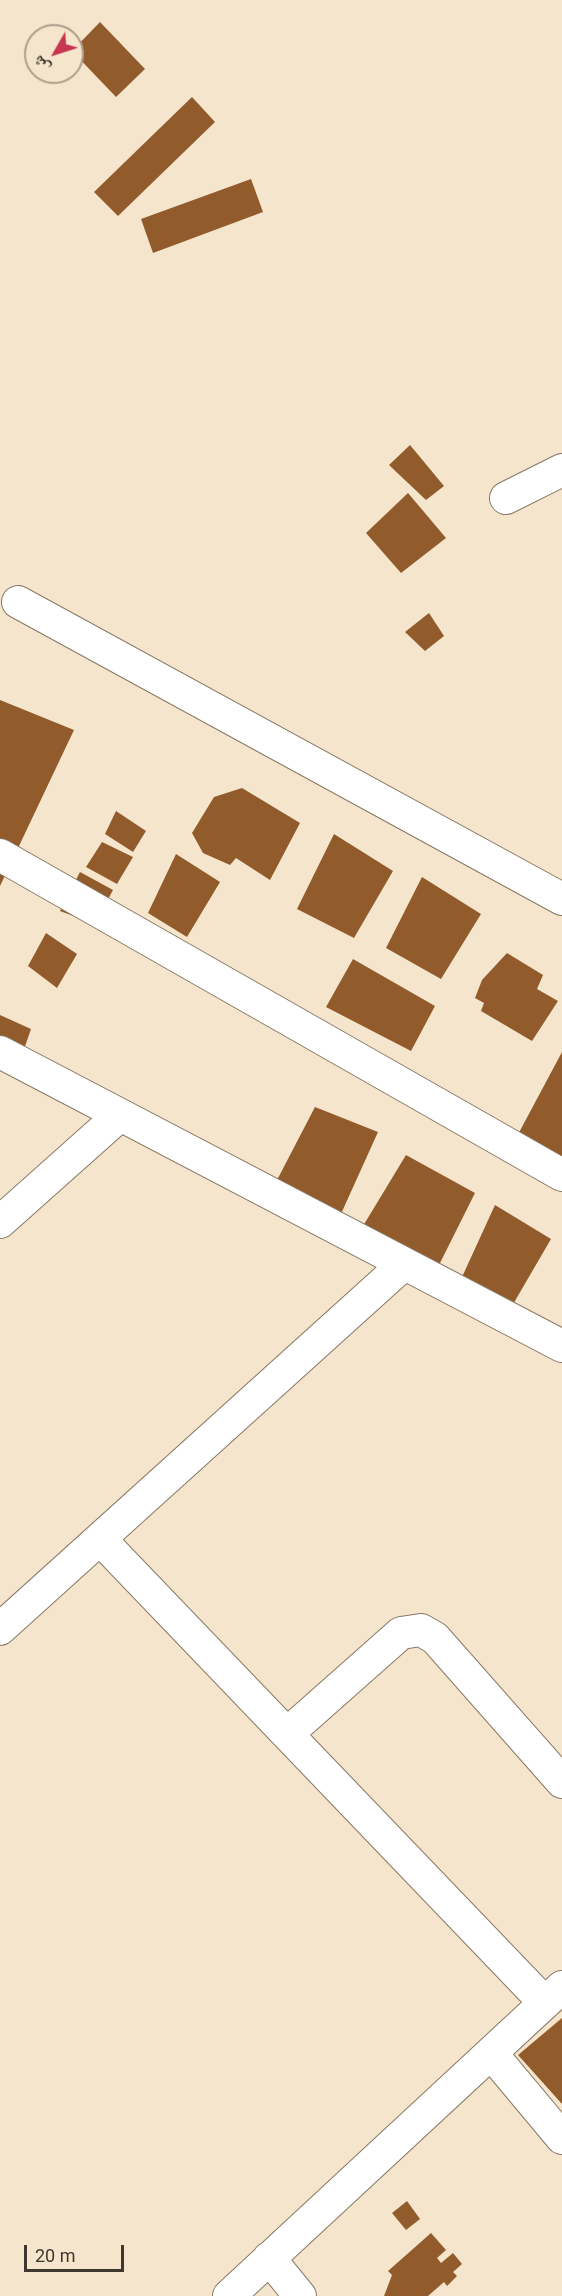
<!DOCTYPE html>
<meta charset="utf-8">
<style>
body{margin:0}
#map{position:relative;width:562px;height:2296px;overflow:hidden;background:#f6e5cd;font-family:Roboto,"Noto Naskh Arabic",sans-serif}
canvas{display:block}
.north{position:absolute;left:24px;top:24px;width:60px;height:60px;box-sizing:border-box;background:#f6e5cd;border:2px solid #ac9f8d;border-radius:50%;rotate:231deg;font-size:16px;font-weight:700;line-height:24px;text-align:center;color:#3d372e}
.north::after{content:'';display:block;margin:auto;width:21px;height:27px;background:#c63651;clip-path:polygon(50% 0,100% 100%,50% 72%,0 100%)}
.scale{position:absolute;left:24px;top:2245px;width:100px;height:27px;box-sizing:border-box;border:3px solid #3d372e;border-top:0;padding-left:8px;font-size:18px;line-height:21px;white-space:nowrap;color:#3d372e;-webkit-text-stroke:4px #f6e5cd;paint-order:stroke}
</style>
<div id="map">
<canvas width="562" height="2296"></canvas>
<div class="north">ش</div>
<div class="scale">20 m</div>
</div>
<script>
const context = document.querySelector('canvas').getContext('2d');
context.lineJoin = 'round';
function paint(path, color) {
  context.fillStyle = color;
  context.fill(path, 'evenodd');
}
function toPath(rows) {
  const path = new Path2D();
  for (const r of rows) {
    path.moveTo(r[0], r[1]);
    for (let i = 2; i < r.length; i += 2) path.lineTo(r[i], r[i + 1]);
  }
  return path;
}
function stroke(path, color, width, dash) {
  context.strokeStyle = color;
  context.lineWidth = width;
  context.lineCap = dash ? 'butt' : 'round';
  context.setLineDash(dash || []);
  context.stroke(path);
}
const building = toPath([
 [100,22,145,69,116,97,72,51],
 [192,97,215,122,118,216,94,192],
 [251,179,263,212,153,253,141,219],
 [410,445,444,486,426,500,389,465],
 [408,493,446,538,401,573,366,533],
 [429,613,444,636,425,651,405,632],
 [0,700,74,730,0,886],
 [242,788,300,823,270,880,236,858,230,865,203,853,192,833,214,797],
 [116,811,146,831,133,852,105,834],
 [334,834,393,871,354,938,297,909],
 [102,842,133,857,117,884,86,867],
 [176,854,220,882,187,937,148,913],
 [80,872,113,890,95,924,60,911],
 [422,877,481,914,441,979,386,948],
 [46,933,77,954,57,988,28,966],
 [507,953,543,975,537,989,558,1001,532,1041,481,1011,484,1003,475,998,482,980],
 [353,959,435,1006,411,1051,326,1007],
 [0,1015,31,1029,22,1055,0,1040],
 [562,1052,562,1187,507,1155],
 [315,1107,378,1132,340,1216,276,1182],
 [406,1155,475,1193,439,1265,363,1226],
 [495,1205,551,1239,512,1306,462,1277],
 [562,2018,562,2104,518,2055],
 [407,2201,420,2219,406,2230,392,2213],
 [431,2233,446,2250,437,2258,441,2263,453,2253,462,2264,453,2272,457,2276,447,2286,444,2282,428,2296,384,2296,392,2275,388,2271]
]);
const minor = toPath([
 [506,498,562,470],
 [18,602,562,899],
 [0,855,562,1175],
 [0,1052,562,1346],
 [0,1222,120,1115],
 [100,1539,545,2003],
 [0,1629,404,1264],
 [287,1734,401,1633,421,1630,435,1638,562,1782],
 [491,2053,562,2138],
 [269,2258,300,2296],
 [229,2296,562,1987]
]);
paint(building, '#925b2b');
stroke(minor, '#887964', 34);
stroke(minor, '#fff', 32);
</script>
